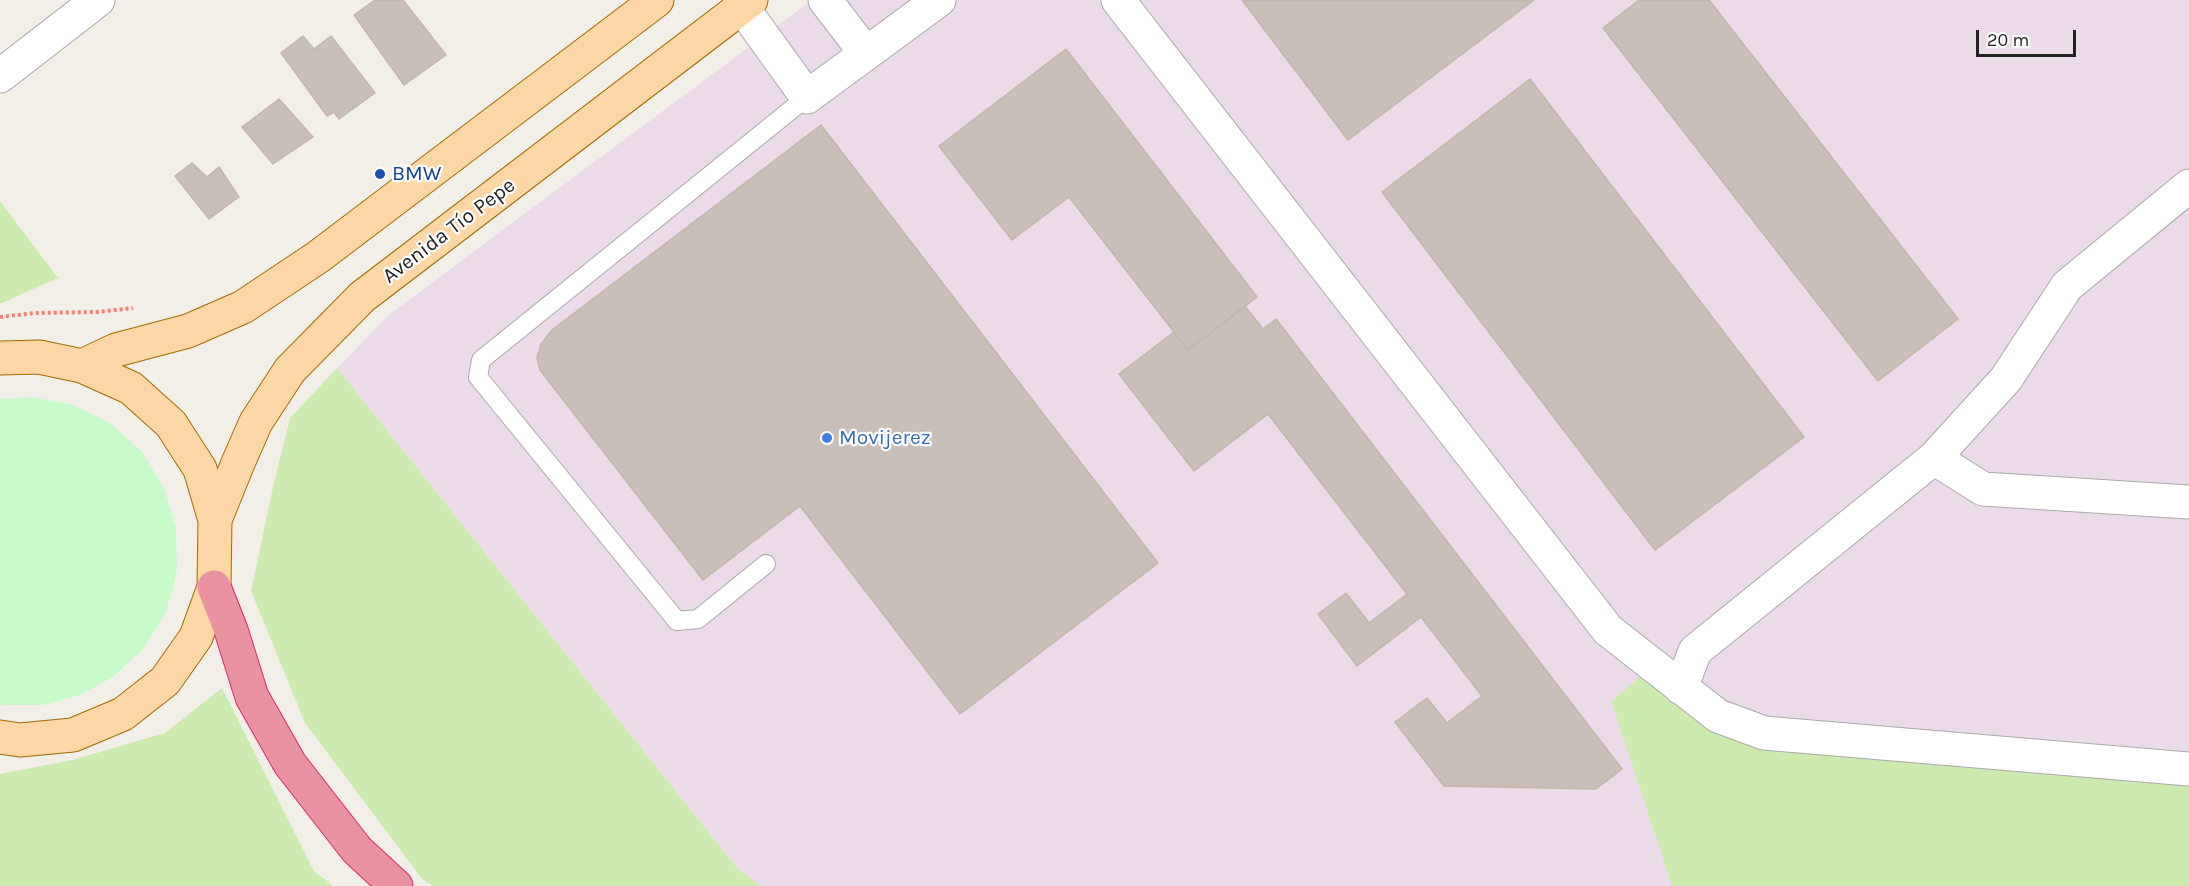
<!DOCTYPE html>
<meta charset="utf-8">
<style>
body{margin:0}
#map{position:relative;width:2189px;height:886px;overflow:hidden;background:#f2efe9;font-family:Karla,sans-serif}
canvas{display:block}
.scale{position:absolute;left:1976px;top:30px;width:100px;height:27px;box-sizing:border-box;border:3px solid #222;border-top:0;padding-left:8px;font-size:18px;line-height:21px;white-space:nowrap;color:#222;-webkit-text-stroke:4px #fff;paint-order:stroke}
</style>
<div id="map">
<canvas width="2189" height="886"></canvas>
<div class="scale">20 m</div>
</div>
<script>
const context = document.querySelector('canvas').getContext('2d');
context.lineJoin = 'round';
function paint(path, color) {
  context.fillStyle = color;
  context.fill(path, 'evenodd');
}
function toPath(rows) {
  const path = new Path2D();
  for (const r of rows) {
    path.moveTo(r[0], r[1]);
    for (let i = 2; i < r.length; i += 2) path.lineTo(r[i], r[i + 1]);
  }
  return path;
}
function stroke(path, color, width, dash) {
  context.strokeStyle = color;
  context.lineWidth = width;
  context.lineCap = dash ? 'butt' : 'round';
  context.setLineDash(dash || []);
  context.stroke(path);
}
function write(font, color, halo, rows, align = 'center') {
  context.font = font + ' Karla,sans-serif';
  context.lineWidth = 4.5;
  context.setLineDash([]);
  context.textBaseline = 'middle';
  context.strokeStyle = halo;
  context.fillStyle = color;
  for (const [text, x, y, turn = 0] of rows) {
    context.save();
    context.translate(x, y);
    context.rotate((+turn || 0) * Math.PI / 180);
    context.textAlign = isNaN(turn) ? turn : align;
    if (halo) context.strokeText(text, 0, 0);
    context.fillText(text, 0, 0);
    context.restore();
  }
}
const industrial = toPath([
 [812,0,2189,0,2189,765,1672,886,761,886,738,869,337,368,390,314]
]);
const grass = toPath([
 [0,201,58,278,0,304],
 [337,368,738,869,761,886,433,886,422,879,305,723,251,591,273,487,290,418],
 [1658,662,1722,712,2189,765,2189,886,1672,886,1611,701],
 [222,688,314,871,333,886,0,886,0,774,72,760,165,733]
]);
const park = toPath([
 [30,397,71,404,110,423,142,452,164,488,176,528,177,571,166,612,144,648,113,677,80,695,42,705,4,705,0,704,0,399]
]);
const building = toPath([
 [375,0,403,0,446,55,404,85,354,15,375,0],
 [1242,0,1534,0,1348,140,1242,0],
 [1639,0,1709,0,1958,319,1878,381,1603,28,1639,0],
 [303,36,314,49,331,36,375,93,339,119,334,112,327,116,281,53,303,36],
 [1066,49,1257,297,1188,350,1069,197,1012,240,939,146,1066,49],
 [1530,79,1804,437,1655,550,1382,192,1530,79],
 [279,99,313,137,273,164,242,127,279,99],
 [821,125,1158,563,960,714,800,506,703,580,540,370,537,358,541,344,552,330,821,125],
 [192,163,207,177,219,167,239,197,209,219,175,176,192,163],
 [1245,306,1263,329,1276,319,1622,769,1596,789,1444,786,1395,722,1427,698,1447,723,1482,696,1421,617,1357,666,1318,614,1346,593,1369,623,1407,594,1268,414,1194,471,1119,374,1174,332,1188,350,1245,306]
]);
const path = toPath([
 [0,317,35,313,97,312,133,308]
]);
const lane = toPath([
 [766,564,698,619,677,621,478,377,481,360,807,97]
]);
const street = toPath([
 [825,0,865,52],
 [1118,0,1608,630,1718,716,1764,733,2189,769],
 [742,7,807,97,939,0],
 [0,76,98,0],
 [1934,458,1983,489,2189,502],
 [1681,688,1695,651,1934,458,2006,379,2067,286,2189,186]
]);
const primary = toPath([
 [0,358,39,357,82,366,131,388,171,424,200,469,215,520,214,587,196,637,165,681,123,714,73,735,20,740,0,737],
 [82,366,116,350,188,331,243,307,318,257,657,0],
 [215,520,238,463,256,422,290,370,362,297,751,0]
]);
const highway = toPath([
 [214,587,231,630,252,697,290,764,357,850,396,886]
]);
const markers = [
 [380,174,6,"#1a4fb4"],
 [827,438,6,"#3f7fe0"]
];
const transitNames = [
 ["BMW",392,174]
];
const streetNames = [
 ["Avenida Tío Pepe",449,231,-37]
];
const shopNames = [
 ["Movijerez",839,438]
];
paint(industrial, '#ebdbe8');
paint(grass, '#cdebb0');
paint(park, '#c8facc');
paint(building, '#c7bfb8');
stroke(building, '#c4b6ab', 1.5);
stroke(lane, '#a9a9a9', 20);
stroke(street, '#a9a9a9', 35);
stroke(primary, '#a06b00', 35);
stroke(highway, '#dc2a67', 35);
stroke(path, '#fa8072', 4, [3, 3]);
stroke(lane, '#fff', 18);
stroke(street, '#fff', 33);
stroke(primary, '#fcd6a4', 33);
stroke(highway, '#e892a2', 33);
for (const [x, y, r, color] of markers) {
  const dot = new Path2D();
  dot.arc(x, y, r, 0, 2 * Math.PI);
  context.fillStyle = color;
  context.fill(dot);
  stroke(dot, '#fff', 2);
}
write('21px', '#164399', '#fff', transitNames, 'left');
write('21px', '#222', '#fff', streetNames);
write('21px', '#366cbe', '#fff', shopNames, 'left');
</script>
